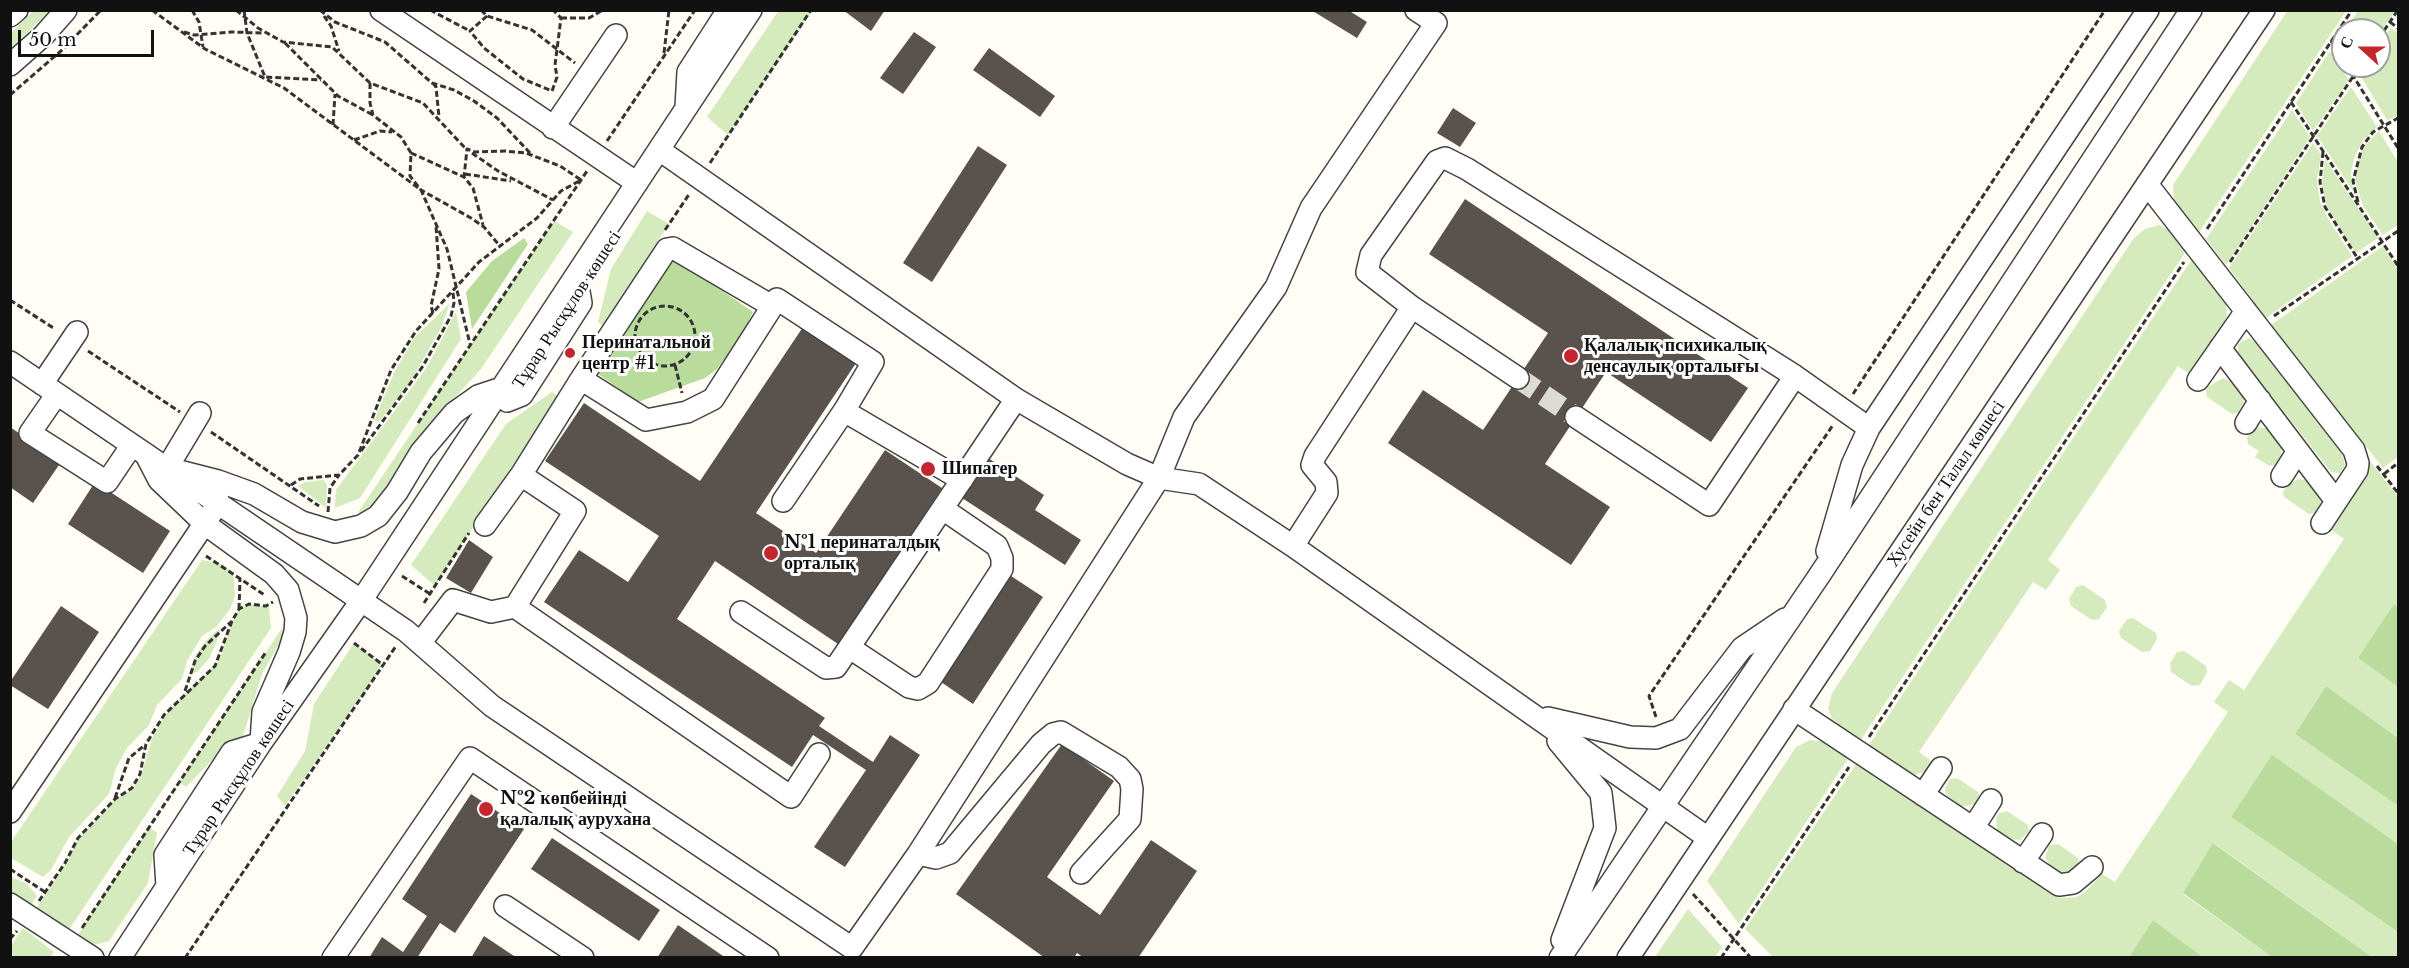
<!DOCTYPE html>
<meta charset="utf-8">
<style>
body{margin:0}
#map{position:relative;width:2409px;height:968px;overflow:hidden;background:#fffdf5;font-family:"Libre Baskerville",serif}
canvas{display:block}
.frame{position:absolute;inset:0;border:12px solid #111;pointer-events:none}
.north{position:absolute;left:2331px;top:18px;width:60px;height:60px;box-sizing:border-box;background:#fff;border:2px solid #a0a0a0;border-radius:50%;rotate:291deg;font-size:16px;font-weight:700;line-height:24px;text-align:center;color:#111}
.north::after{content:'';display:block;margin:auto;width:21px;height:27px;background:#c4262e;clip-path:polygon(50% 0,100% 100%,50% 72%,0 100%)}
.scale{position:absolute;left:18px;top:30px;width:136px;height:27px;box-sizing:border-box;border:3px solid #111;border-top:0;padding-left:8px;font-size:18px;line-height:21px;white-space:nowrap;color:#111;-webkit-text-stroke:4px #fff;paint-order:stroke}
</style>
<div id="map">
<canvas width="2409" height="968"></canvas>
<div class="frame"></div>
<div class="north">С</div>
<div class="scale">50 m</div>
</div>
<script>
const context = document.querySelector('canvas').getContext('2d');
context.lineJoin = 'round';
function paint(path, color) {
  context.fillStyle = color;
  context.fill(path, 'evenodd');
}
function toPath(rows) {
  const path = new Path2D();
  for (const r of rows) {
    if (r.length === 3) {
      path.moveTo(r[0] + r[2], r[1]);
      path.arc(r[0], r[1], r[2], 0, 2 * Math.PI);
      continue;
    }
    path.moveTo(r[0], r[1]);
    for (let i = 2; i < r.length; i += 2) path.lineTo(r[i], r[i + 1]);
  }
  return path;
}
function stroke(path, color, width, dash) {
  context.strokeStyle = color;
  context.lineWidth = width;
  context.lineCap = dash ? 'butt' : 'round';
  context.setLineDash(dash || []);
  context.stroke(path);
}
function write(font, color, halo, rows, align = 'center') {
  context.font = font + ' "Libre Baskerville",serif';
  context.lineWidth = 6;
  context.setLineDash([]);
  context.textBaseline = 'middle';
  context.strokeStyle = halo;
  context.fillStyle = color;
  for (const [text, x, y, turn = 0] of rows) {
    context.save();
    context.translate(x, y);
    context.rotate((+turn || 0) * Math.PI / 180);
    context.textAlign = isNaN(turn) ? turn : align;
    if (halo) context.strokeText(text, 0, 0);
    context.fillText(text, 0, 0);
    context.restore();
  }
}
const green = toPath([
 [779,10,812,11,728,135,707,117],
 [2288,10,2346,11,2199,232,2174,201,2173,185],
 [33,11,50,11,11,48,11,33],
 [2358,11,2358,10,2395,11,2379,35,2379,30,2344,30],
 [2391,28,2398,33,2398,116,2387,120,2359,73,2364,66,2379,66,2379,44],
 [2330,51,2349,80,2313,131,2296,103],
 [2351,87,2377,127,2364,139,2355,156,2351,172,2353,191,2317,136],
 [2292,110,2310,137,2226,265,2206,239],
 [2379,131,2398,162,2398,225,2383,235,2363,206,2355,180,2357,164,2362,149],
 [2313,143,2321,155,2317,180,2320,202,2329,220,2352,256,2266,318,2229,268],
 [2325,159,2378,238,2356,253,2327,207,2322,185],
 [647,211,669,224,603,326,598,322,611,269],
 [554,221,573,232,481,369,440,414,370,509,359,516,359,511],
 [2159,225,2169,230,2186,251,1860,741,1832,719,1828,709,1832,693,2134,238,2145,229],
 [2383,246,2398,270,2398,457,2383,468,2271,325],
 [2192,259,2226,304,2227,316,2220,331,2193,371,2188,373,2178,366,2048,560,2060,570,2046,590,2033,582,1919,752,1929,759,1931,766,1929,770,1915,775,1909,773,1869,745],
 [450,303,441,328,408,386,379,422,374,421,394,373,414,338],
 [456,312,461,339,360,498,335,508,336,490,427,367],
 [2249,338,2258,344,2342,454,2345,465,2340,473,2331,472,2238,353,2238,344],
 [2223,378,2232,382,2243,397,2244,402,2238,413,2232,414,2207,397,2206,391,2208,387],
 [552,392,558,396,435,586,411,565,506,424],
 [2258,427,2269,429,2282,445,2281,455,2275,465,2269,466,2255,457,2259,451,2248,444,2247,437],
 [2370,461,2398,497,2398,608,2394,605,2358,658,2398,687,2398,738,2326,686,2295,734,2398,806,2398,844,2272,756,2231,817,2398,932,2398,957,2372,957,2214,843,2183,894,2272,957,2203,957,2153,920,2129,958,1773,957,1745,929,1857,763,2049,893,2060,898,2077,897,2086,891,2102,874,2115,882,2228,712,2214,702,2229,680,2244,690,2344,539,2330,529,2361,483],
 [2298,479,2307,480,2318,493,2321,504,2315,513,2309,514,2284,497,2283,492,2288,485],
 [323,480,327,484,326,508,298,486,305,482],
 [202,560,221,564,233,572,235,596,230,609,216,627,202,636,187,661,182,679,157,705,149,725,127,748,116,768,109,794,69,837,51,870,43,877,11,858,11,842],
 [2083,585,2105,600,2107,607,2099,619,2092,620,2071,606,2069,599,2076,587],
 [249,604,269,607,271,628,68,931,36,909,66,864,79,838,115,800,134,788,141,776,152,738,165,716,183,695,215,666,222,654,232,622,239,609],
 [2133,618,2156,633,2157,639,2150,651,2142,652,2121,638,2119,631,2127,619],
 [282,628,283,637,262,674,243,736,226,746,186,787,179,782,149,827,157,833,148,883,109,941,94,945,75,939],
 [217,630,221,631,209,659,197,672,190,674,195,656,205,642],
 [354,643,383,665,285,806,277,796,305,751,314,704],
 [2184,651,2206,666,2207,672,2200,685,2192,686,2171,672,2170,664,2177,652],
 [1810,740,1826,742,1849,757,1739,924,1707,881,1796,747],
 [1957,778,1978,792,1980,797,1975,804,1961,807,1946,794,1945,788,1950,779],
 [2007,811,2028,825,2029,832,2020,840,2008,839,1997,830,1996,818,1999,813],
 [2058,844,2078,858,2079,867,2067,875,2054,870,2045,858,2049,845],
 [11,877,26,883,37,896,29,909,11,898],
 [1688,909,1722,947,1715,957,1655,957],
 [23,928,54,952,50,957,11,957,11,946]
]);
const forest = toPath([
 [524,238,528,244,472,329,466,292,492,261],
 [672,256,753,312,740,339,716,370,705,378,638,402,598,374,596,362],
 [2394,604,2398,608,2398,687,2358,658],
 [2326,686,2398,738,2398,806,2295,734],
 [2272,755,2398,844,2398,932,2231,817],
 [2213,843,2372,957,2272,957,2183,893],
 [2153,920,2203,957,2129,957]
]);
const building = toPath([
 [843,10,885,10,871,31],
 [1311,10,1348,10,1367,22,1357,38],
 [914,32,936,47,903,94,880,78],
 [989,48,1055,96,1040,117,973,70],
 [1453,108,1476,123,1460,147,1437,133],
 [978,146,1007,165,932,282,903,263],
 [1465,199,1748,388,1711,442,1606,372,1545,464,1610,507,1571,565,1388,443,1423,390,1483,430,1548,333,1429,254],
 [805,324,858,360,756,513,816,553,885,450,942,488,838,644,715,561,677,619,825,718,819,726,873,762,890,735,920,755,845,867,814,847,866,770,813,735,792,767,544,602,579,550,628,582,659,536,545,461,584,403,700,481],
 [10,427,61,462,33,503,10,487],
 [988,458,1044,495,1035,510,1081,540,1065,565,962,498],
 [95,482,170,531,143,573,68,524],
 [469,540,493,557,471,593,446,578],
 [1011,576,1043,597,973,704,941,682],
 [61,606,99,632,48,709,10,685,10,682],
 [1062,744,1114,781,1047,877,1100,915,1151,840,1197,871,1138,958,1084,958,1077,953,1074,958,1045,958,956,894],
 [471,794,524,829,455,933,440,923,417,958,369,958,382,937,403,952,427,916,402,899],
 [552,838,660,910,639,941,531,869],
 [678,925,726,958,657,958],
 [484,936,517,958,471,958]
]);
const minorTunnel = toPath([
 [1518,378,1576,417]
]);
const path = toPath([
 [152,10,205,49,284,88,421,190,447,249,470,344],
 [192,10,199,22,203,47],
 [236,10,258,28,283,42,332,47,370,83,423,103,466,149],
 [244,10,247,33,265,77,321,80],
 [320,10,335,22,385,42,432,83,454,90,474,101,497,118,531,154],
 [430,10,470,31],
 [481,10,487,16,532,30,575,63],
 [324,16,331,26,339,51],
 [487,16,470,31,484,48,523,79,552,91,557,77,555,65,561,18,553,10],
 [561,18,589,18,603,10],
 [2390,22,2398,28],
 [184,32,194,35,232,32,264,33],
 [2379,38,2398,10],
 [2331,41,2343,60],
 [285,43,338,96,373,115],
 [664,53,669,10],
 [2347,66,2398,148],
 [370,83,370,103,373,115,401,137,411,153,410,176,421,190,471,218,484,227,499,245],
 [433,83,436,87,439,117],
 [10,95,62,50,101,10],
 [2291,102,2398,266],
 [333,125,335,94],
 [354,140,380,131,392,132],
 [607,141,695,10],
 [2323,152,2320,182,2325,207,2358,259],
 [411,153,464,177,473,188,483,225],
 [472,153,498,171,553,200],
 [710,163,811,10],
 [465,174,511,181],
 [2358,202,2353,181,2362,147,2373,132,2398,118],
 [2207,229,2352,10],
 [665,230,690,193],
 [2230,262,2360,66],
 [10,300,55,329],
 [665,336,30],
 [433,313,431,306,439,269,436,226],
 [2274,316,2398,231],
 [88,351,180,412],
 [675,365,682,393],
 [1853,394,2105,10],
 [418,423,587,171],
 [211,432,319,506],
 [361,451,423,366,451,316,454,303,453,292],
 [2377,466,2398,493],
 [2384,474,2398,463],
 [291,485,300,479,339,475,358,455,391,370,416,331,479,262,537,218,561,191,581,180,560,166,526,153,505,151,475,152,467,149,464,177],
 [328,512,330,488,339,475],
 [206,556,266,596],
 [402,576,430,594],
 [424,603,469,533],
 [239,609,240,579],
 [354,643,383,665],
 [185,691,195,661,205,646,232,621],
 [1656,717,1649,696,1833,425],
 [1869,737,2184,262],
 [115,798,129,758,145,745],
 [10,869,45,892],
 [1693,894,1751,958],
 [39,901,65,863,78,838,115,799,132,788,140,774,146,744,164,715,215,666,232,621,239,609,249,604,266,606,273,602],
 [82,928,266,652],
 [10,939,17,931],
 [185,958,396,646],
 [1721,958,1849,767]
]);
const minor = toPath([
 [381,10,637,183],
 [10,16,17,10],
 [10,65,44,35,66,10],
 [686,107,688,72,728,10],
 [553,128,616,35],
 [668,156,1016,399,1127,464,1159,478,1199,484,1293,546,1708,838],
 [2147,184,2354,450,2358,463,2357,470,2322,523],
 [2220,348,2336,501],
 [10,362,406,631,492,706,852,948,918,854,1159,478,1184,417,1276,287,1311,208,1436,23,1416,10],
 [1518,378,1412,307,1367,272,1371,255,1437,161,1445,158,1467,169,1795,376,1869,428],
 [581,379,667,249,673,248,772,306],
 [2198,380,2246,311],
 [42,384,77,332],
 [57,394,30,433,107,482,132,445],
 [507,401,522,395,581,303,579,292],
 [200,413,167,468,218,481,254,494,302,522,335,532,361,526,378,516,397,492,421,452,454,413,478,396,502,388],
 [1576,417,1709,505,1795,376],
 [2246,423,2260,400],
 [147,457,159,480,205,524,274,574,288,590,296,618,295,632,289,652,263,712,261,742],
 [2282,476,2298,451],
 [783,501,844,411,962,480],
 [485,525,521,475],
 [1293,546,1327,493,1326,482,1312,465,1315,456,1412,307],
 [1827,551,1852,465,1869,428,2148,10],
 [741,612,826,668,836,667,1016,399],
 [421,642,453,600,491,612,515,607],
 [850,648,909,687,918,689,928,683,1002,569,1002,558,997,546,943,509],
 [1794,709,2059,885,2073,883,2092,867],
 [1548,718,1630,737,1656,738,1680,729,1742,648,1785,619],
 [1558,741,1601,793,1605,828,1562,940],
 [819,754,791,797,515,607,575,511,521,475,581,379,646,420,687,412,713,399,777,299,873,362,844,411],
 [1923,795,1941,768],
 [10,812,219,502],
 [1973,828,1991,800],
 [918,854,936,858,950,853,1041,744,1053,734,1061,732,1119,767,1130,779,1132,789,1130,819,1081,873],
 [2023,862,2042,834],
 [167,886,165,855,232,752,261,743],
 [10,904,93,958],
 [505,906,583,958],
 [120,958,261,743,361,601,751,10],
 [333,958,470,758,768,958],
 [1560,958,1821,573,2191,10],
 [1628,958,2264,10]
]);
const markers = [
 [570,353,6,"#c4262e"],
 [1571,356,8,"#c4262e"],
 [928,469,8,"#c4262e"],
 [771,553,8,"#c4262e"],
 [486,809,8,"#c4262e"]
];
const streetNames = [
 ["Тұрар Рысқұлов көшесі",567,310,-57],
 ["Хусейн бен Талал көшесі",1946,484,-56],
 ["Тұрар Рысқұлов көшесі",239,778,-56]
];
const poiNames = [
 ["Перинатальной",582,343],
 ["центр #1",582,364],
 ["Қалалық психикалық",1584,346],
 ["денсаулық орталығы",1584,367],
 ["Шипагер",942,469],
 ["№1 перинаталдық",784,543],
 ["орталық",784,564],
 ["№2 көпбейінді",500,799],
 ["қалалық аурухана",500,820]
];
paint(green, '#d5ebbd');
paint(forest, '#b9dc9c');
paint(building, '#5a524d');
stroke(minorTunnel, '#dbdad3', 21, [21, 10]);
stroke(minor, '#444', 24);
stroke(path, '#333', 3, [6, 3]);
stroke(minor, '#fff', 21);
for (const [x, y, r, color] of markers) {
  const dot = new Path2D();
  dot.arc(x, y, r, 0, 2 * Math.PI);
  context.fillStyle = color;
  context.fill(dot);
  stroke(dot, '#fff', 2);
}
write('18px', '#111', '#fff', streetNames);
write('bold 18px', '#111', '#fff', poiNames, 'left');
</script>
